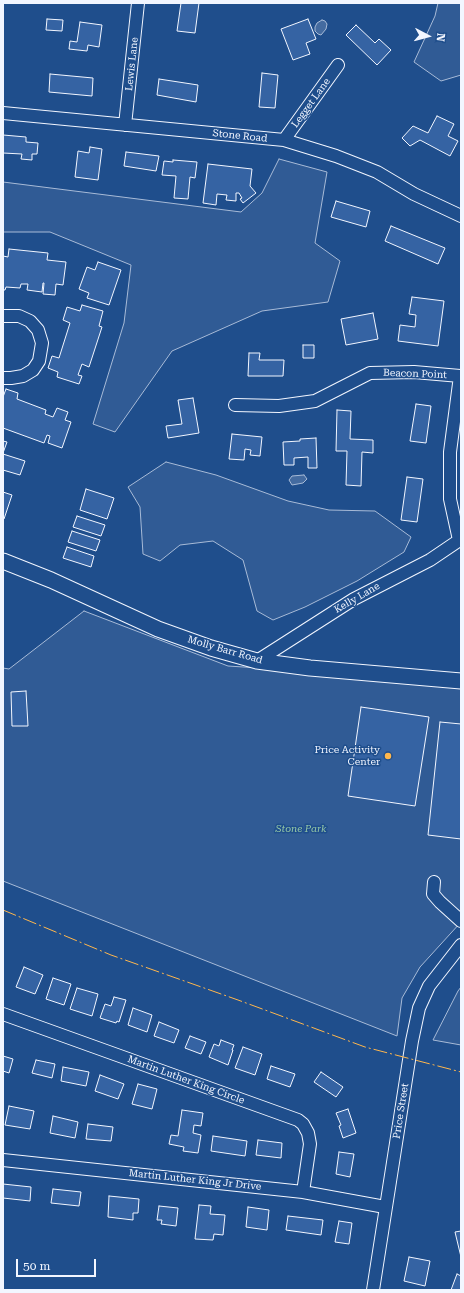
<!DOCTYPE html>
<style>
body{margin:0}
#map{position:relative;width:464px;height:1293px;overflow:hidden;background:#1f4e8c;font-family:"Roboto Serif",serif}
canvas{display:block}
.frame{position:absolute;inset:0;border:4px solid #f2f6ff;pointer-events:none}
.north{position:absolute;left:408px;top:16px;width:40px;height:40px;-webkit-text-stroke:3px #1f4e8c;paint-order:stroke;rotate:96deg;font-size:11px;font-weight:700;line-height:16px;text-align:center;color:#f2f6ff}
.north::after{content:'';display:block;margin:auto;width:14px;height:18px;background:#f2f6ff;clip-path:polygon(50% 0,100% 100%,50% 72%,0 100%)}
.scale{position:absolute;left:16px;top:1259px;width:80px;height:18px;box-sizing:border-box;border:2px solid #f2f6ff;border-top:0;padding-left:5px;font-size:12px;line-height:14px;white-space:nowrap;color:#f2f6ff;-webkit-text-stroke:3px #1f4e8c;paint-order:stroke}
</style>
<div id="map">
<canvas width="464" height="1293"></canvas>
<div class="frame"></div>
<div class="north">N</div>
<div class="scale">50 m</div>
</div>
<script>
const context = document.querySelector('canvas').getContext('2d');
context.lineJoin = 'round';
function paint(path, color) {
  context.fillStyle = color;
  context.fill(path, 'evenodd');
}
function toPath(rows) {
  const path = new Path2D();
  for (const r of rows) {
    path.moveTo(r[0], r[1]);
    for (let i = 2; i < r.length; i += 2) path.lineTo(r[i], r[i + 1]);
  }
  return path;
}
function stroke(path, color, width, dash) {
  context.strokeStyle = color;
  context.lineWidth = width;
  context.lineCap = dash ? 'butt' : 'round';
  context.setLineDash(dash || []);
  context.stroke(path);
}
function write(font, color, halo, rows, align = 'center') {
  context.font = font + ' "Roboto Serif",serif';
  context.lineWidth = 3;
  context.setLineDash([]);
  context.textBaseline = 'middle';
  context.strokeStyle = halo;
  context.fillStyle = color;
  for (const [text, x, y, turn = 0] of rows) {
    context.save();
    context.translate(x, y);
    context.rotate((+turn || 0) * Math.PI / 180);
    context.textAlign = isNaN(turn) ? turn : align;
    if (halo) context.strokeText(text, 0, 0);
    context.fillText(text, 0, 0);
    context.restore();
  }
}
const green = toPath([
 [438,3,461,3,461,75,441,81,414,62,435,16,438,3],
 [279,159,327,172,315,243,340,261,328,302,262,311,172,351,115,432,93,424,124,323,131,265,50,232,3,232,3,182,241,212,262,193,279,159],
 [166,462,216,475,288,501,329,510,375,511,411,537,404,552,357,581,305,607,273,620,257,611,243,560,213,541,180,545,160,561,143,554,140,507,128,487,166,462],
 [84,611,228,666,461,681,461,922,420,967,402,998,397,1036,3,881,3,668,9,669,84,611],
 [461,987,461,1045,433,1040,458,991,461,987]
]);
const water = toPath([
 [322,20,325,21,327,24,326,29,321,35,318,34,315,31,315,27,317,23,322,20],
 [304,475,307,479,303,483,292,485,289,480,292,476,304,475]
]);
const building = toPath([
 [181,3,199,3,195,33,177,31,181,3],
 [47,19,63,20,62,31,46,30,47,19],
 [308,19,316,39,306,43,310,54,293,60,281,29,308,19],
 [80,22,102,25,99,47,88,45,87,51,69,49,70,41,77,42,80,22],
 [356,25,375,43,379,39,391,50,377,65,346,35,356,25],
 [262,73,278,75,275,108,259,107,262,73],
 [50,74,93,78,92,96,49,92,50,74],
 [159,79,198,85,196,102,157,95,159,79],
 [437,116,454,124,448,136,458,141,450,156,420,140,410,146,402,138,413,126,428,133,437,116],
 [3,135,26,137,26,142,38,143,37,154,32,154,32,160,21,159,22,154,3,153,3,135],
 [90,147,102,149,98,180,75,177,78,151,89,153,90,147],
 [126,152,159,156,156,171,124,166,126,152],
 [173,160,197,162,195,178,190,177,188,199,174,198,176,176,162,175,164,161,173,162,173,160],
 [208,164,252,169,250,186,256,193,243,203,240,199,242,198,239,193,236,193,236,201,226,200,227,195,217,194,216,205,203,203,208,164],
 [336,201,370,211,366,227,331,217,336,201],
 [391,226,445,248,438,264,385,241,391,226],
 [9,249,48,253,47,260,66,262,63,285,56,284,55,295,43,294,44,283,43,283,42,292,27,290,28,284,21,284,20,288,6,287,5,290,3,290,3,256,8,257,9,249],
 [98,262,121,270,109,305,87,298,89,293,79,289,87,267,95,270,98,262],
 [412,297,444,301,438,346,398,341,400,325,415,327,416,315,409,314,412,297],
 [82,305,103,311,99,326,102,327,89,367,82,364,78,375,82,376,79,384,57,377,58,372,48,368,52,356,59,358,70,323,63,320,67,307,80,311,82,305],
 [373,313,378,339,346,345,341,319,373,313],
 [303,345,314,345,314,358,303,358,303,345],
 [249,353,260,353,259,360,284,360,283,376,248,376,249,353],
 [6,389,18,393,17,399,46,410,45,414,53,417,57,408,68,412,65,420,71,422,62,448,48,443,50,436,47,435,44,443,3,428,3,397,6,389],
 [193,398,199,433,168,438,166,426,182,424,178,400,193,398],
 [416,404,431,406,426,443,410,441,416,404],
 [337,410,351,411,350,439,373,440,373,453,362,452,361,486,346,485,347,451,336,451,337,410],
 [232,434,262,437,260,456,250,455,251,450,245,449,244,460,229,459,232,434],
 [316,438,317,468,308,468,308,457,294,458,294,465,284,465,283,442,300,441,300,439,316,438],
 [3,441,7,442,3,453,3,441],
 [3,454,25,461,20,475,3,470,3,454],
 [407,477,423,479,417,522,401,520,407,477],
 [86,489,114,498,107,519,80,510,86,489],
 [3,492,12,495,4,519,3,518,3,492],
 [77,516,105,525,101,536,73,527,77,516],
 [72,531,100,540,96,551,68,542,72,531],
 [67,547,94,556,91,567,63,558,67,547],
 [26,691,28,726,12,726,11,692,26,691],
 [361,707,429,717,415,806,348,796,361,707],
 [440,722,461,724,461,839,428,835,440,722],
 [24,967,43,975,35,994,16,987,24,967],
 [53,978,71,984,64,1005,46,999,53,978],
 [77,988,98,994,92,1016,70,1009,77,988],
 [114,997,126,1000,119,1022,117,1021,116,1023,100,1018,105,1004,111,1006,114,997],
 [133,1008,152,1015,147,1032,128,1025,133,1008],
 [159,1022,179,1030,174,1043,154,1036,159,1022],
 [190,1036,206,1042,201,1054,185,1048,190,1036],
 [221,1040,234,1045,232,1050,233,1050,228,1065,209,1057,214,1044,219,1046,221,1040],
 [243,1047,262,1054,255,1075,235,1068,243,1047],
 [3,1056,13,1059,9,1073,3,1071,3,1056],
 [36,1060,55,1064,52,1078,32,1073,36,1060],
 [271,1066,295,1074,290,1087,267,1079,271,1066],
 [63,1067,89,1072,86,1086,61,1081,63,1067],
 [321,1072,343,1087,336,1097,314,1082,321,1072],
 [100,1075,124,1084,118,1099,95,1091,100,1075],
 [138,1084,157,1089,152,1109,132,1104,138,1084],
 [9,1106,34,1111,30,1129,5,1125,9,1106],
 [348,1109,356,1133,343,1138,339,1126,341,1125,336,1113,348,1109],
 [182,1110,203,1113,201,1126,194,1125,193,1133,201,1135,198,1153,183,1151,184,1147,169,1144,171,1135,178,1136,182,1110],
 [53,1116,78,1122,75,1138,50,1133,53,1116],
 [88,1124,113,1127,111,1141,86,1139,88,1124],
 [213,1136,247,1141,245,1156,211,1151,213,1136],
 [258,1140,282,1143,281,1158,256,1155,258,1140],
 [339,1152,354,1154,350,1177,336,1174,339,1152],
 [3,1184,31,1187,30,1201,3,1198,3,1184],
 [53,1189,81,1192,79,1206,51,1203,53,1189],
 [109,1196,139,1199,138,1213,133,1213,133,1220,108,1217,109,1196],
 [199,1205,211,1206,210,1214,225,1215,223,1235,214,1234,213,1240,195,1239,199,1205],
 [159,1206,178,1208,176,1226,161,1224,162,1220,157,1220,159,1206],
 [248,1207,269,1210,267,1230,246,1227,248,1207],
 [288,1216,323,1220,321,1235,286,1230,288,1216],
 [339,1221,352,1223,349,1244,335,1242,339,1221],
 [461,1231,461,1257,455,1232,461,1231],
 [409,1257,430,1261,425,1286,404,1281,409,1257],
 [457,1274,461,1276,461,1290,451,1290,457,1274]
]);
const minor = toPath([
 [3,113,284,140,336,156,377,172,414,194,461,216],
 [125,125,138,3],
 [284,140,338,65],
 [3,316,19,316,30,321,38,330,42,343,39,361,33,370,23,376,11,378,3,378],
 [235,405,279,406,315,401,370,373,414,372,460,376,450,452,450,499,459,540],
 [257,661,354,599,430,560,461,539],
 [434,882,433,894,440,902,461,921],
 [3,1014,298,1120,303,1124,308,1133,310,1144,303,1192],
 [3,1160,303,1192,385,1207],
 [373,1290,412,1041,419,1008,429,986,461,945]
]);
const major = toPath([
 [3,561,51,580,158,629,211,648,257,661,310,668,461,681]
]);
const power = toPath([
 [3,910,111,955,238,1000,365,1047,461,1072]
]);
const markers = [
 [388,756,4,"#ffb74d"]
];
const streetNames = [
 ["Lewis Lane",132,64,-84],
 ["Legget Lane",311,103,-54],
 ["Stone Road",240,136,6],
 ["Beacon Point",415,374,2],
 ["Kelly Lane",357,598,-30],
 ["Molly Barr Road",225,650,16],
 ["Martin Luther King Circle",186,1080,20],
 ["Price Street",401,1111,-81],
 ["Martin Luther King Jr Drive",195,1180,6]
];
const poiNames = [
 ["Price Activity",380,750],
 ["Center",380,762]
];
const parkNames = [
 ["Stone Park",301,829]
];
paint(green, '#305b95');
stroke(green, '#a8bbd7', 1);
paint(water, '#446ba0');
stroke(water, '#a8bbd7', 1);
paint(building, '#3563a3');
stroke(building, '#f2f6ff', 1);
stroke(minor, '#f2f6ff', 14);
stroke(major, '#f2f6ff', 17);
stroke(minor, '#1f4e8c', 12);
stroke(major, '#1f4e8c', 15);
stroke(power, '#ffb74d', 1, [14, 3, 2, 3]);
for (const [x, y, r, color] of markers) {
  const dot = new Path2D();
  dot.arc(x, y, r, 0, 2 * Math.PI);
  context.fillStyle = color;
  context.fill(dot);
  stroke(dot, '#1f4e8c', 1.5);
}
write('10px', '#f2f6ff', '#1f4e8c', streetNames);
write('10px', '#f2f6ff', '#1f4e8c', poiNames, 'right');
write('italic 10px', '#97c8a6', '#1f4e8c', parkNames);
</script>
